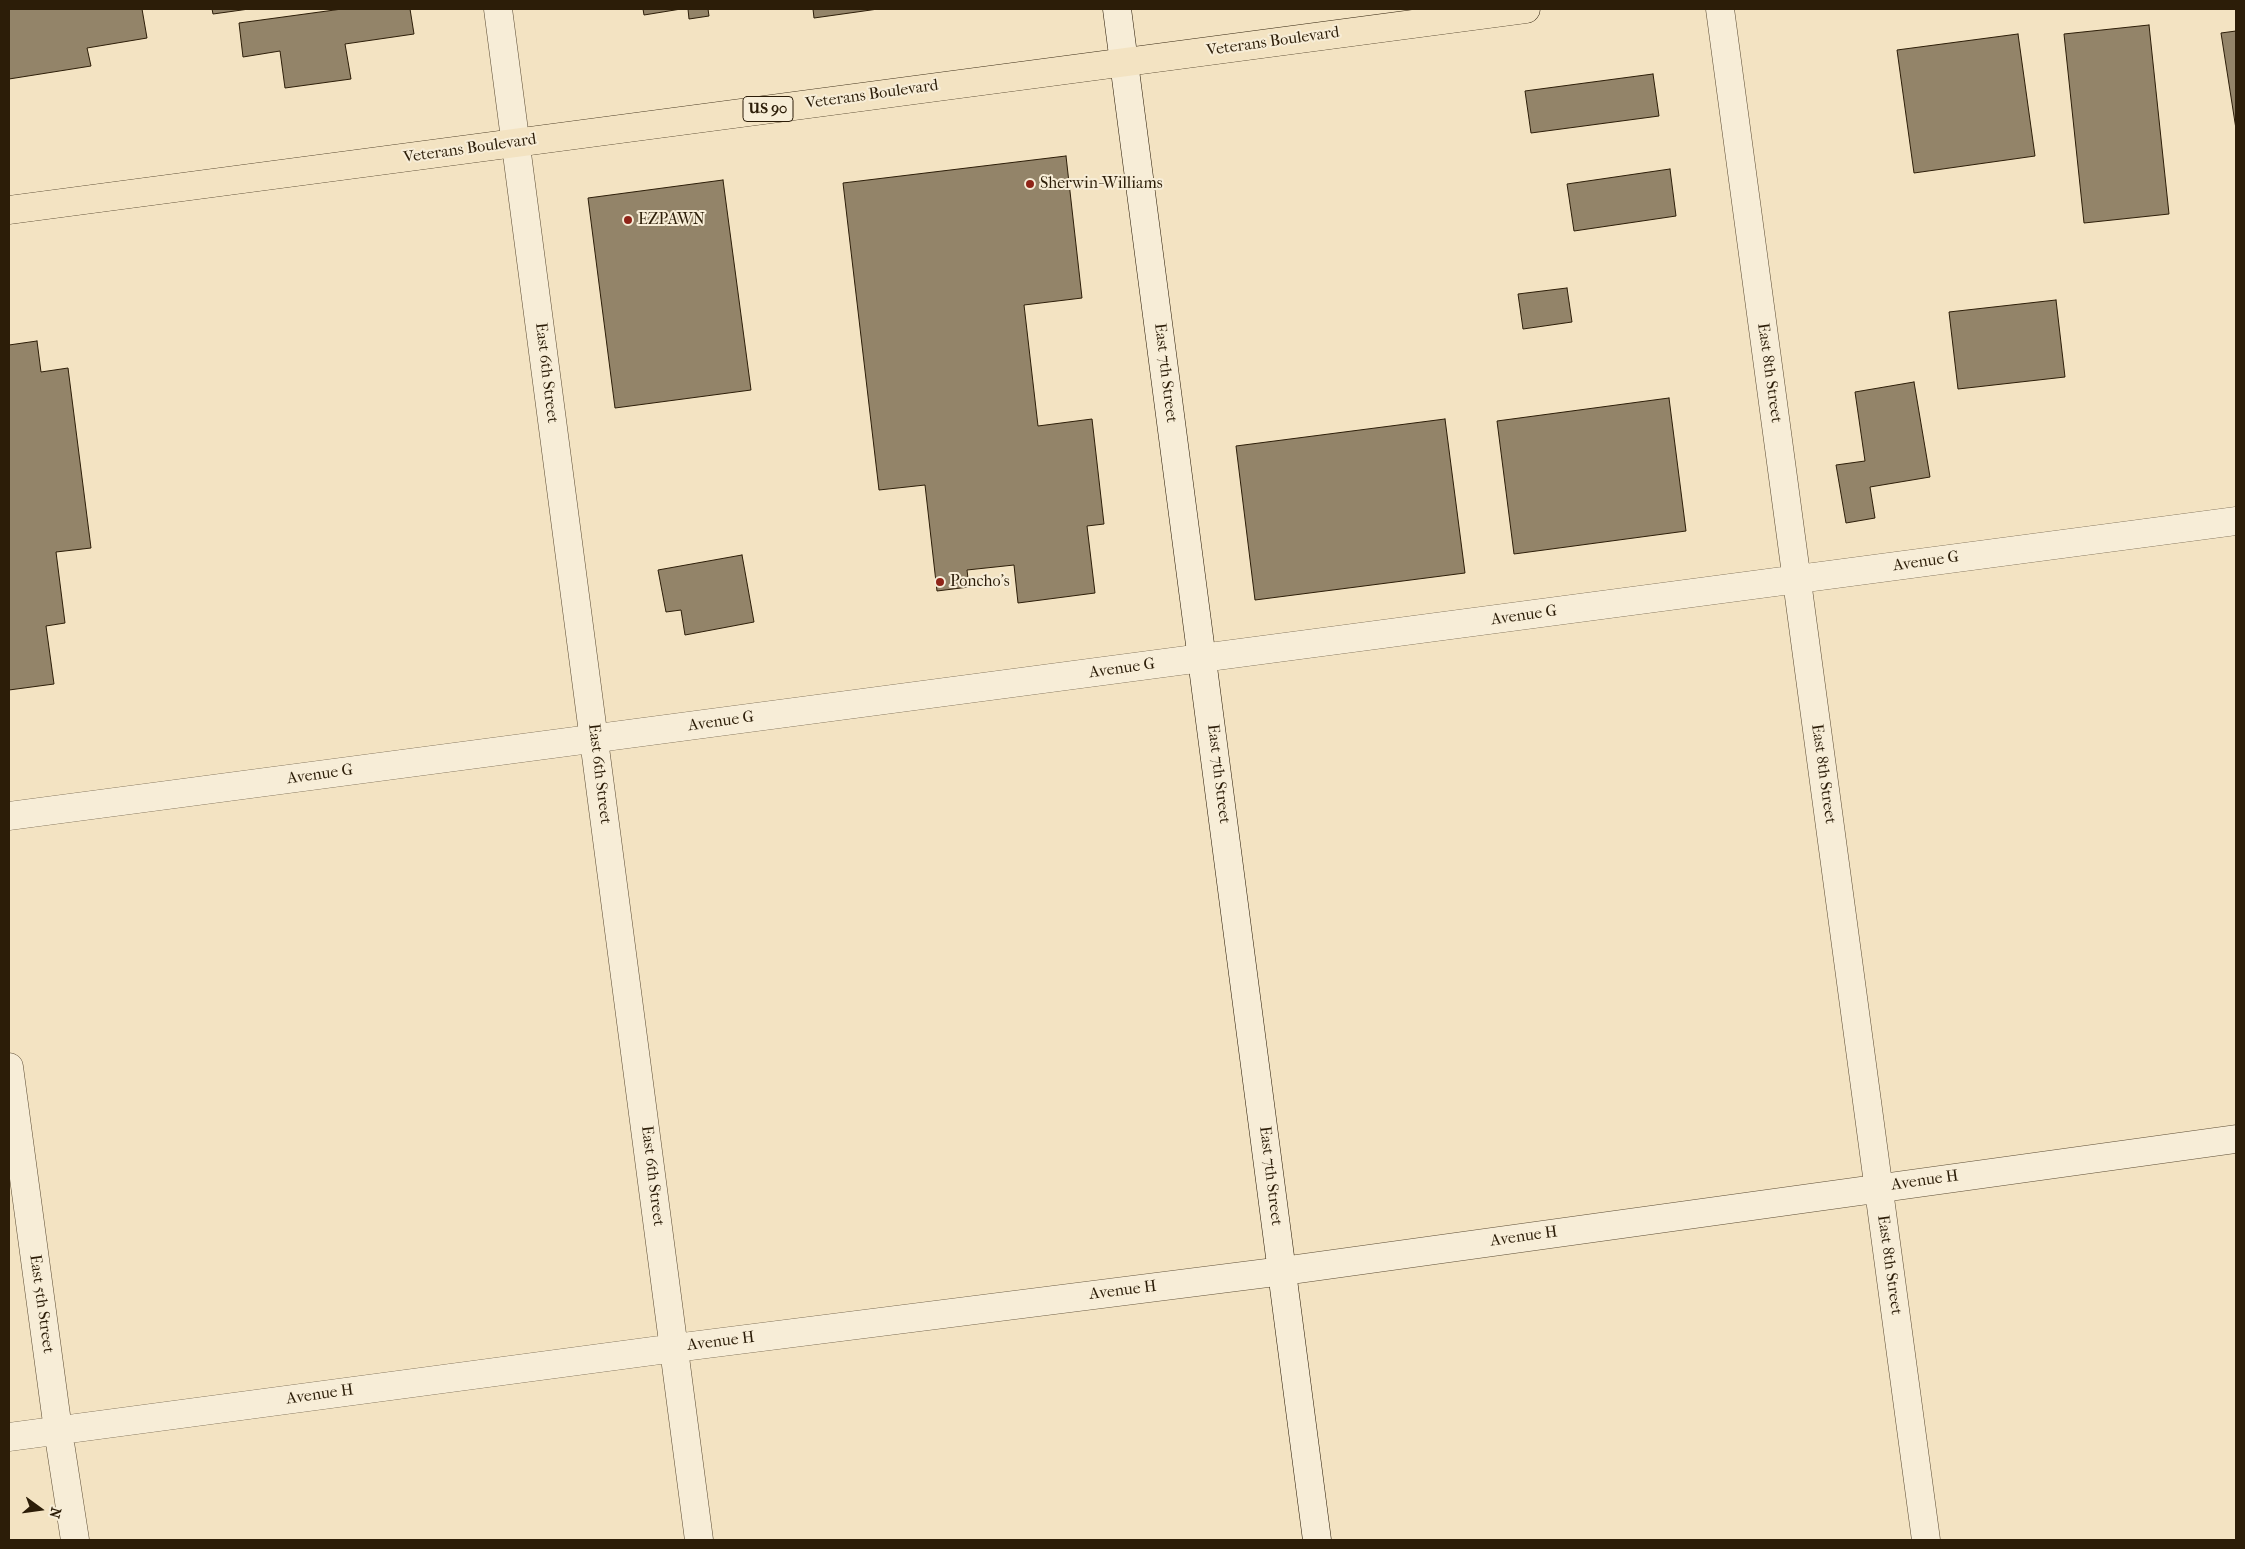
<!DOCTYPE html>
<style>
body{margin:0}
#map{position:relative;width:2245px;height:1549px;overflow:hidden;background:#f3e3c2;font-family:"IM FELL French Canon",serif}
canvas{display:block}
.frame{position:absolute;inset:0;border:10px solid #2c1d08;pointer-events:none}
.north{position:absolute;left:15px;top:1484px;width:50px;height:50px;-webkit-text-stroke:4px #f7edd7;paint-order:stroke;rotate:104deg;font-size:14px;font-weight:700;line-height:20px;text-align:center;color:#2c1d08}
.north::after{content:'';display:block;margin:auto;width:18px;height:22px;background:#2c1d08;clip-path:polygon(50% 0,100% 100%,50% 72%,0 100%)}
</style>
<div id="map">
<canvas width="2245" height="1549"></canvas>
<div class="frame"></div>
<div class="north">N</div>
</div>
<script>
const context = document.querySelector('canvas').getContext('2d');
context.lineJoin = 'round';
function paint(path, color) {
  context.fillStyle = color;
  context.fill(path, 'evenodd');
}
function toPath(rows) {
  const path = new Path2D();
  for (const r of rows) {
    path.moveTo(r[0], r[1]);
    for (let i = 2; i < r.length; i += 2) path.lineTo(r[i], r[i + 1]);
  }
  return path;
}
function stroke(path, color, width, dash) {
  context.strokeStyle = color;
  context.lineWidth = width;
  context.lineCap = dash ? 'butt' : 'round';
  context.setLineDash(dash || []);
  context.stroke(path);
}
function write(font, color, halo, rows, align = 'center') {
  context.font = font + ' "IM FELL French Canon",serif';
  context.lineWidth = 4;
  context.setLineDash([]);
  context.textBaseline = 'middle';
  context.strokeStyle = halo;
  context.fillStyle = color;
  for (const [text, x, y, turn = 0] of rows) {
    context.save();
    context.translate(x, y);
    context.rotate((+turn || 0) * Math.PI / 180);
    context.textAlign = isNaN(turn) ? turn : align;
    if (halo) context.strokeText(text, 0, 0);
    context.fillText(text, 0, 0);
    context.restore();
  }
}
const building = toPath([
 [9,9,142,9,147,38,87,48,91,66,9,79,9,9],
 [212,9,249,9,213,14,212,9],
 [342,9,410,9,414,34,345,44,351,79,285,88,280,51,243,57,239,23,342,9],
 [643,9,681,9,644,15,643,9],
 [688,9,708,9,709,16,689,19,688,9],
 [813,9,878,9,814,18,813,9],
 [2149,25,2169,214,2084,223,2064,34,2149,25],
 [2236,31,2236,129,2221,33,2236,31],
 [2018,34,2035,156,1914,173,1897,50,2018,34],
 [1653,74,1659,116,1531,133,1525,91,1653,74],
 [1066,156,1082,298,1024,305,1038,426,1092,419,1104,524,1087,526,1095,593,1018,603,1014,565,967,570,969,587,937,591,925,485,879,490,843,183,1066,156],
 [1670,169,1676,216,1574,231,1567,184,1670,169],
 [723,180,751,390,615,408,588,198,723,180],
 [1567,288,1572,322,1523,329,1518,294,1567,288],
 [2056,300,2065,377,1958,389,1949,312,2056,300],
 [37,341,41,372,68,368,91,548,56,552,65,623,46,626,54,684,9,690,9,343,9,345,37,341],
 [1914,382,1930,477,1870,487,1875,518,1846,523,1836,465,1865,461,1855,392,1914,382],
 [1669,398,1686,531,1514,554,1497,421,1669,398],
 [1445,419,1465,573,1255,600,1236,446,1445,419],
 [742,555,754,622,685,635,681,610,666,612,658,570,742,555]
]);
const street = toPath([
 [498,9,699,1540],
 [1720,9,1926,1540],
 [9,816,2236,521],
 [9,1067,58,1430,75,1540],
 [9,1437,675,1348,1283,1271,2236,1139]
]);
const secondary = toPath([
 [1117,9,1317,1540]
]);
const primary = toPath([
 [9,210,1526,9]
]);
const markers = [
 [1030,184,5,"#8f2418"],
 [628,220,5,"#8f2418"],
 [940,582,5,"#8f2418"]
];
const shields = [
 [768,109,50]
];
const shieldNames = [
 ["US 90",768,109]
];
const streetNames = [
 ["Veterans Boulevard",1273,42,-8],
 ["Veterans Boulevard",872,95,-8],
 ["Veterans Boulevard",470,149,-8],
 ["East 6th Street",546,373,83],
 ["East 7th Street",1165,373,83],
 ["East 8th Street",1769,373,82],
 ["Avenue G",1926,562,-8],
 ["Avenue G",1524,616,-8],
 ["Avenue G",1122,669,-8],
 ["Avenue G",721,722,-8],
 ["East 6th Street",599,774,83],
 ["East 7th Street",1218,774,83],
 ["East 8th Street",1823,774,82],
 ["Avenue G",320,775,-8],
 ["East 6th Street",652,1176,83],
 ["East 7th Street",1270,1176,83],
 ["Avenue H",1925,1181,-8],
 ["Avenue H",1524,1237,-8],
 ["East 8th Street",1889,1265,82],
 ["Avenue H",1123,1291,-7],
 ["East 5th Street",41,1304,82],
 ["Avenue H",721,1342,-7],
 ["Avenue H",320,1395,-8]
];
const poiNames = [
 ["Sherwin-Williams",1040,184],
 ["EZPAWN",638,220],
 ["Poncho's",950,582]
];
paint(building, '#938469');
stroke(building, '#2c1d08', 1);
stroke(street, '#5e4e36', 29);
stroke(secondary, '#2c1d08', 29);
stroke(primary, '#2c1d08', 29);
stroke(street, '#f7edd7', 28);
stroke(secondary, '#f7edd7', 28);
stroke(primary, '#f3e3c2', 28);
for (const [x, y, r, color] of markers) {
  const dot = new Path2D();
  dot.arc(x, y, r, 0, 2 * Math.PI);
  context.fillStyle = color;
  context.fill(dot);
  stroke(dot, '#f7edd7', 2);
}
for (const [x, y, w] of shields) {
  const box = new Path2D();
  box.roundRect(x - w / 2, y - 12.5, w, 25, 4);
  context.fillStyle = '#f7edd7';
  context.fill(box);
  stroke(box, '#2c1d08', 1);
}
write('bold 15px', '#2c1d08', null, shieldNames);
write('16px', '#2c1d08', '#f7edd7', streetNames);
write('16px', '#2c1d08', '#f7edd7', poiNames, 'left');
</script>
